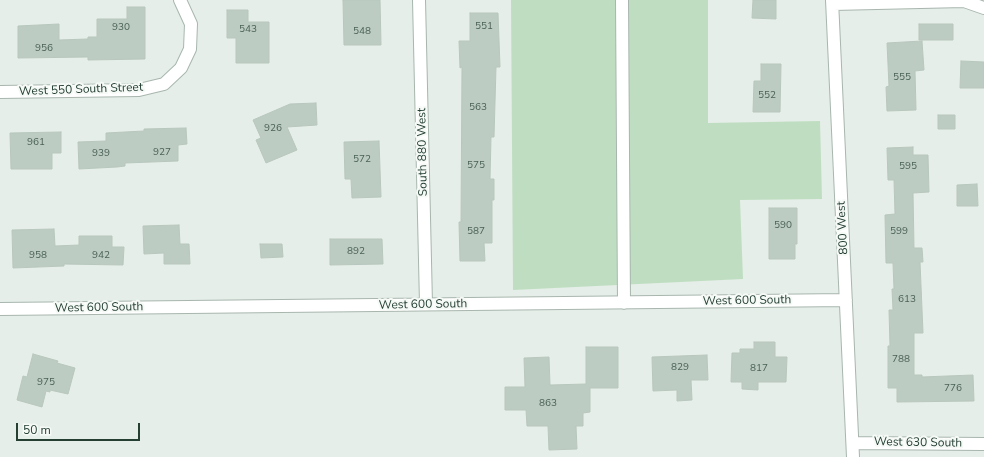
<!DOCTYPE html>
<style>
body{margin:0}
#map{position:relative;width:984px;height:457px;overflow:hidden;background:#e5eee8;font-family:"Nunito Sans",sans-serif}
canvas{display:block}
.scale{position:absolute;left:16px;top:423px;width:124px;height:18px;box-sizing:border-box;border:2px solid #253f33;border-top:0;padding-left:5px;font-size:12px;line-height:14px;white-space:nowrap;color:#253f33;-webkit-text-stroke:3px #f6faf7;paint-order:stroke}
</style>
<div id="map">
<canvas width="984" height="457"></canvas>
<div class="scale">50 m</div>
</div>
<script>
const context = document.querySelector('canvas').getContext('2d');
context.lineJoin = 'round';
function paint(path, color) {
  context.fillStyle = color;
  context.fill(path, 'evenodd');
}
function toPath(rows) {
  const path = new Path2D();
  for (const r of rows) {
    path.moveTo(r[0], r[1]);
    for (let i = 2; i < r.length; i += 2) path.lineTo(r[i], r[i + 1]);
  }
  return path;
}
function stroke(path, color, width, dash) {
  context.strokeStyle = color;
  context.lineWidth = width;
  context.lineCap = dash ? 'butt' : 'round';
  context.setLineDash(dash || []);
  context.stroke(path);
}
function write(font, color, halo, rows, align = 'center') {
  context.font = font + ' "Nunito Sans",sans-serif';
  context.lineWidth = 4;
  context.setLineDash([]);
  context.textBaseline = 'middle';
  context.strokeStyle = halo;
  context.fillStyle = color;
  for (const [text, x, y, turn = 0] of rows) {
    context.save();
    context.translate(x, y);
    context.rotate((+turn || 0) * Math.PI / 180);
    context.textAlign = isNaN(turn) ? turn : align;
    if (halo) context.strokeText(text, 0, 0);
    context.fillText(text, 0, 0);
    context.restore();
  }
}
const green = toPath([
 [511,0,708,0,708,123,820,121,822,199,740,200,743,279,513,290]
]);
const building = toPath([
 [343,0,380,0,381,45,344,45,343,0],
 [753,0,776,0,776,19,752,18,753,0],
 [127,7,145,7,145,59,88,60,88,57,18,58,18,26,59,24,59,40,88,39,88,37,97,37,97,19,127,19,127,7],
 [227,10,248,10,248,22,269,22,269,63,236,63,236,38,227,38,227,10],
 [470,13,498,13,500,67,496,67,494,137,491,137,490,179,494,179,494,200,492,200,492,243,484,243,485,261,460,261,459,222,461,222,462,67,460,68,459,41,470,41,470,13],
 [919,24,953,24,953,40,919,40,919,24],
 [922,41,924,70,915,71,916,110,887,111,886,87,889,86,887,43,922,41],
 [961,61,984,62,984,88,960,88,961,61],
 [761,64,781,64,780,112,753,112,754,81,761,81,761,64],
 [316,103,317,125,287,127,297,150,266,163,256,140,261,138,253,120,290,104,316,103],
 [938,115,955,115,955,129,938,129,938,115],
 [186,128,187,144,178,145,178,161,125,163,125,166,117,167,79,169,78,142,106,141,106,133,144,131,144,129,186,128],
 [61,132,61,153,52,153,52,169,11,169,10,133,61,132],
 [379,141,381,197,352,198,351,179,345,179,344,142,379,141],
 [913,147,913,155,928,155,929,192,913,193,914,248,922,248,923,262,920,262,923,333,914,333,914,375,922,375,922,377,973,375,974,401,897,402,897,388,888,388,888,346,890,346,889,310,893,310,892,289,894,289,893,263,886,263,885,215,895,214,894,180,888,180,887,148,913,147],
 [977,184,978,206,957,206,957,185,977,184],
 [769,208,797,208,797,244,795,244,795,259,769,259,769,208],
 [179,225,180,244,189,244,190,264,164,264,164,253,144,254,143,226,179,225],
 [54,229,55,246,79,245,79,236,112,236,112,247,124,247,123,265,64,264,64,266,13,268,12,230,54,229],
 [330,239,382,239,383,264,330,265,330,239],
 [260,244,282,244,283,257,261,258,260,244],
 [754,342,775,342,775,357,787,357,786,382,758,382,758,390,742,389,742,382,731,382,732,353,740,353,740,349,754,349,754,342],
 [586,347,618,347,618,388,590,388,590,412,583,413,583,426,576,426,577,449,549,450,548,426,527,426,526,410,505,410,505,387,525,387,524,358,549,357,550,385,586,384,586,347],
 [33,354,58,361,57,363,75,368,68,394,50,390,50,392,46,391,42,407,17,400,23,376,27,377,33,354],
 [707,355,708,380,691,380,692,400,677,401,677,390,653,391,652,357,707,355]
]);
const minor = toPath([
 [419,0,426,304],
 [622,0,624,303],
 [832,0,853,457],
 [833,4,964,1,984,8],
 [0,92,139,90,164,84,181,68,190,49,191,24,180,0],
 [0,309,846,300],
 [853,443,984,444]
]);
const numberNames = [
 ["551",484,27],
 ["930",121,28],
 ["543",248,30],
 ["548",362,32],
 ["956",44,49],
 ["555",902,78],
 ["552",767,96],
 ["563",478,108],
 ["926",273,129],
 ["961",36,143],
 ["927",162,153],
 ["939",101,154],
 ["572",362,160],
 ["575",476,166],
 ["595",908,167],
 ["590",783,226],
 ["587",476,232],
 ["599",899,232],
 ["892",356,252],
 ["958",38,256],
 ["942",101,256],
 ["613",907,300],
 ["788",901,360],
 ["829",680,368],
 ["817",759,369],
 ["975",46,383],
 ["776",953,389],
 ["863",548,404]
];
const streetNames = [
 ["West 550 South Street",81,90,-2],
 ["South 880 West",423,152,-91],
 ["800 West",843,228,-93],
 ["West 600 South",747,301,-1],
 ["West 600 South",423,305,-1],
 ["West 600 South",99,308,-1],
 ["West 630 South",918,443,1]
];
paint(green, '#bfdec1');
paint(building, '#bdccc3');
stroke(building, '#b8c7be', 1);
stroke(minor, '#a8b6ae', 14);
stroke(minor, '#fff', 12);
write('10px', '#4b6257', null, numberNames);
write('12px', '#253f33', '#f6faf7', streetNames);
</script>
